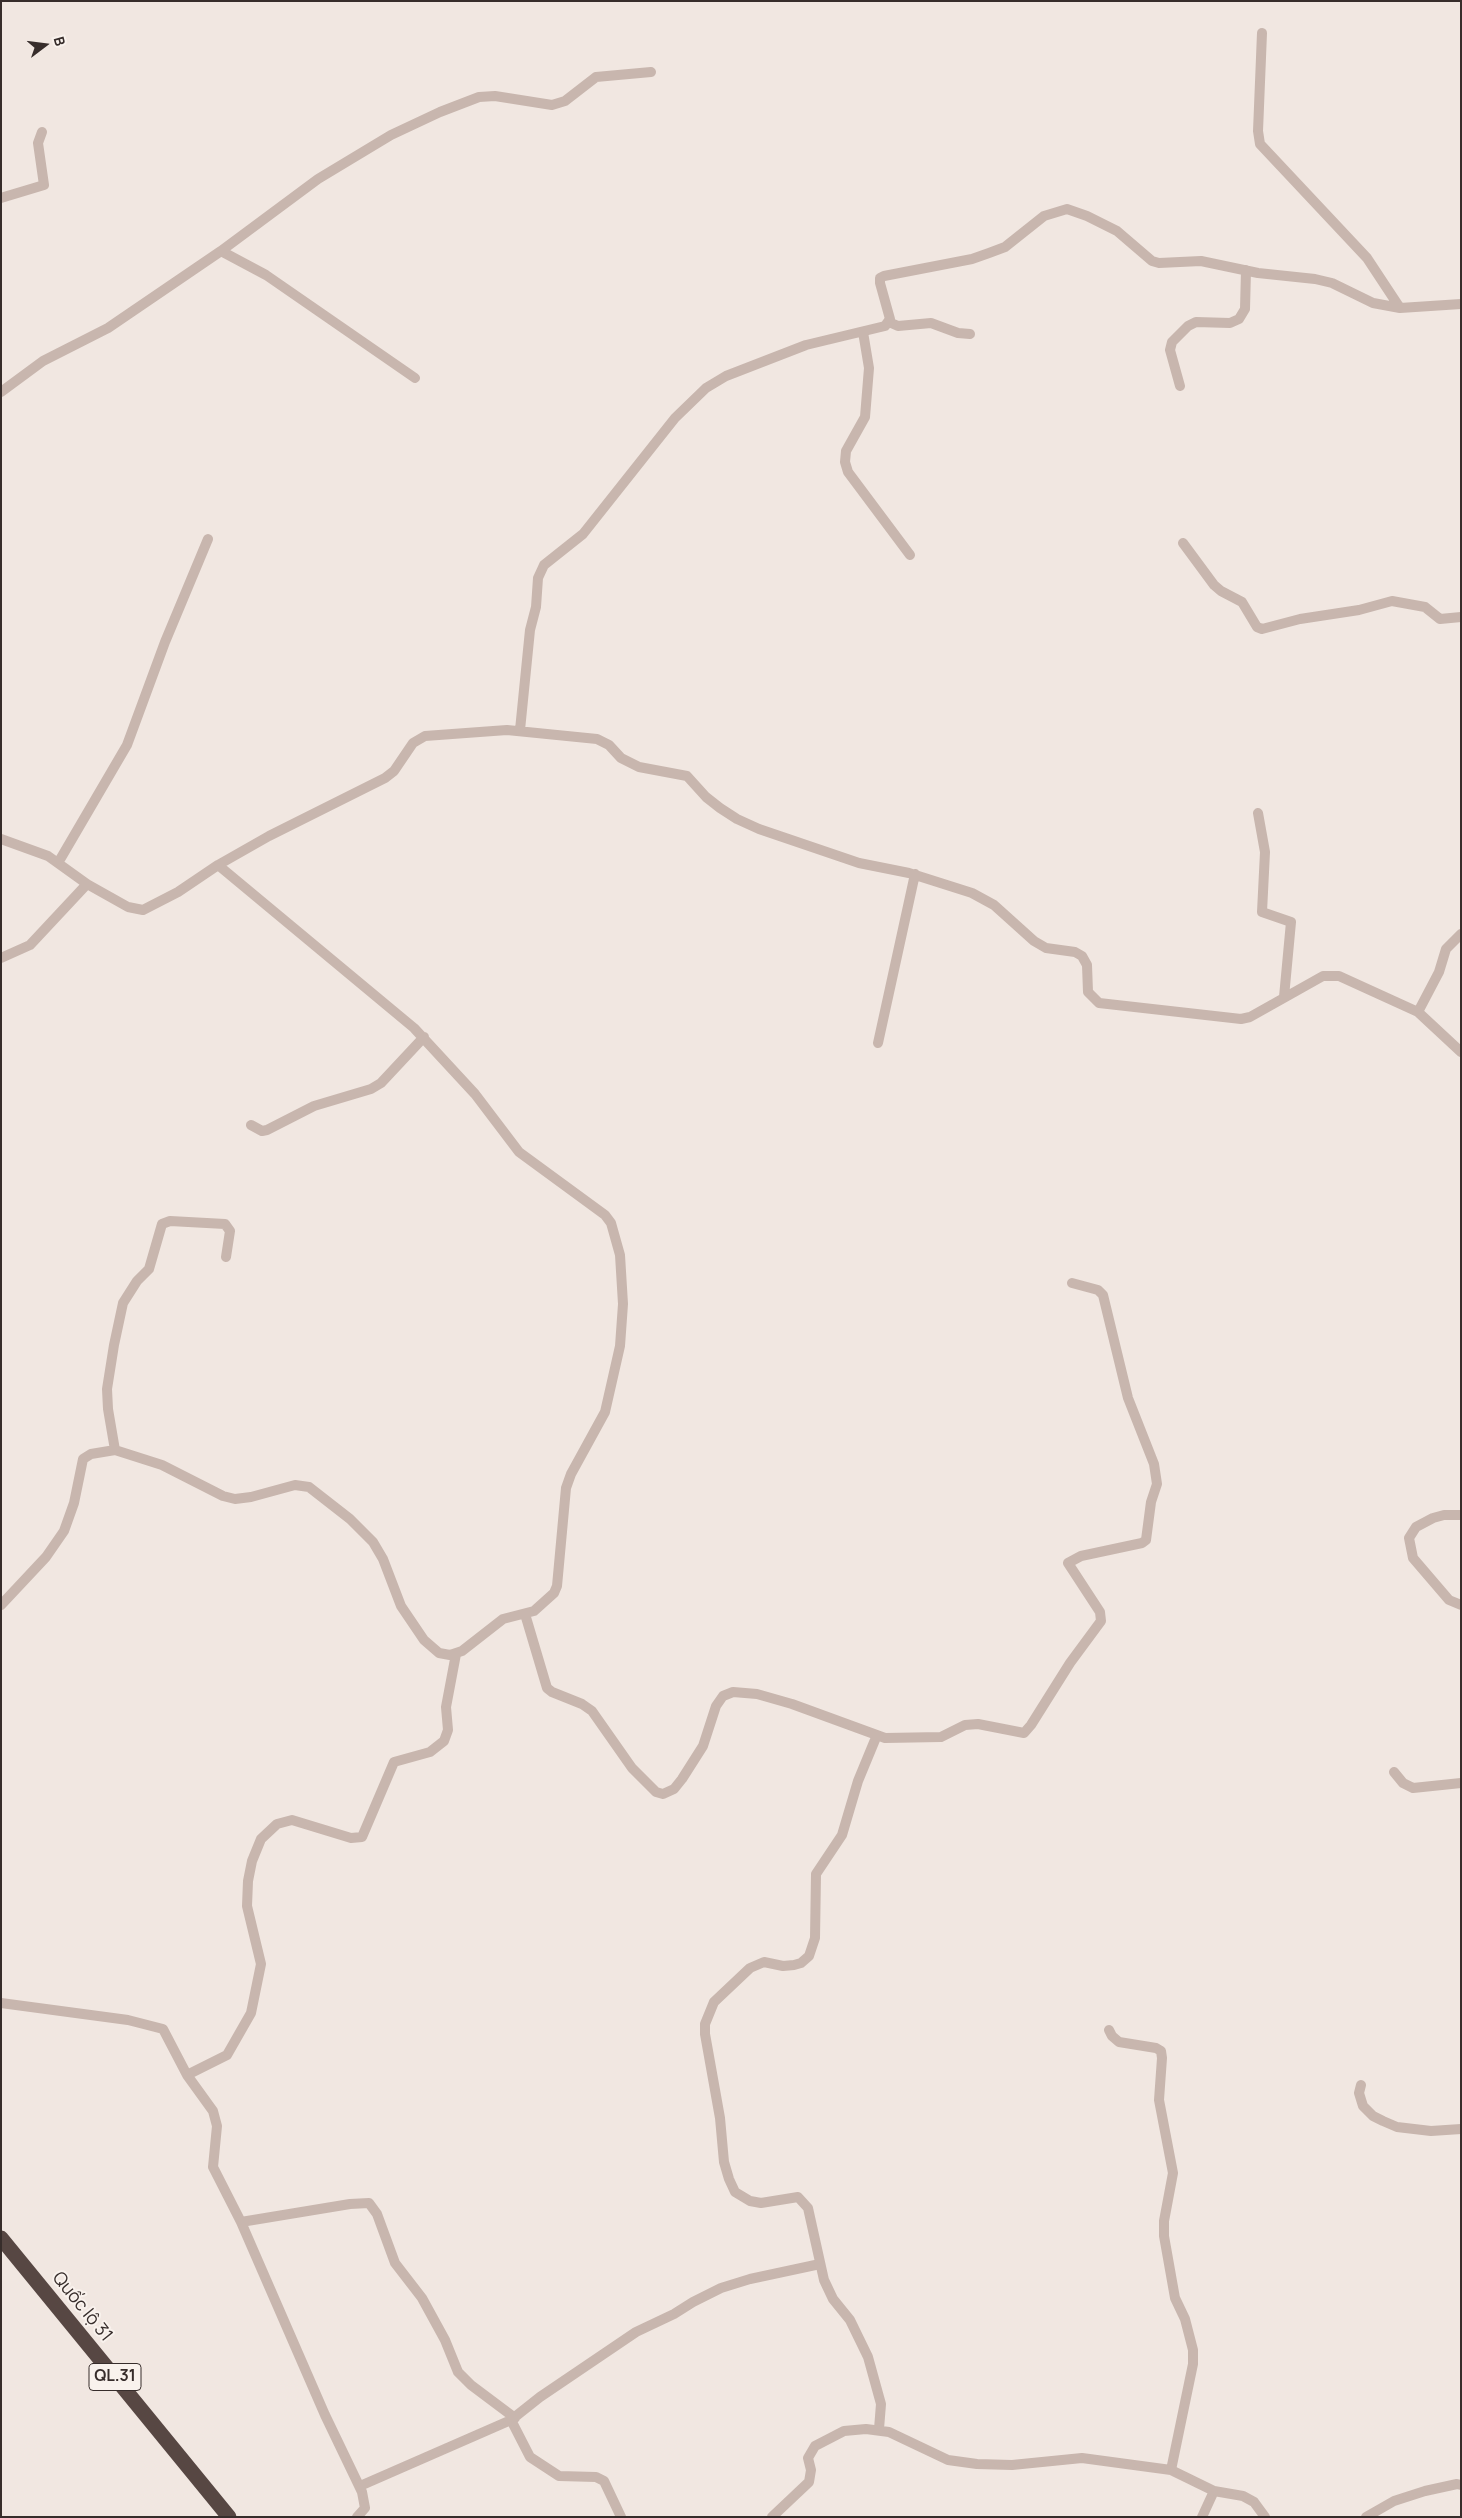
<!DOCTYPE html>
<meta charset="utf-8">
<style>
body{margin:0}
#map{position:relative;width:1462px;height:2518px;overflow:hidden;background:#f1e7e1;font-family:Manrope,sans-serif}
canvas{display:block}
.frame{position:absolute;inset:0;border:2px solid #372d2b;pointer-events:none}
.north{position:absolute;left:20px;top:20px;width:50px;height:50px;-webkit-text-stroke:4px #f9f2ed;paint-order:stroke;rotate:75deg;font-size:14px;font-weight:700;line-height:20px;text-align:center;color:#372d2b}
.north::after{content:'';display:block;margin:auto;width:18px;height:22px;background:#372d2b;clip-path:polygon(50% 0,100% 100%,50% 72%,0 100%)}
</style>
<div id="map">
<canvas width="1462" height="2518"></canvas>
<div class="frame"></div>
<div class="north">B</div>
</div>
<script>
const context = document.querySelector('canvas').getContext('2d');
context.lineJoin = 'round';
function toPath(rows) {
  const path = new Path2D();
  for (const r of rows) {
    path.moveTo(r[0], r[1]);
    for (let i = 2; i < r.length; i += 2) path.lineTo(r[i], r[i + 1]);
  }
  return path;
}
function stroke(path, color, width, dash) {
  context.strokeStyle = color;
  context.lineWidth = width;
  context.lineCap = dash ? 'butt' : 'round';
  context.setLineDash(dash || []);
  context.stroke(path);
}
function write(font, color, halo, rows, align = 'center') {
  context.font = font + ' Manrope,sans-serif';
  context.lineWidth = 4;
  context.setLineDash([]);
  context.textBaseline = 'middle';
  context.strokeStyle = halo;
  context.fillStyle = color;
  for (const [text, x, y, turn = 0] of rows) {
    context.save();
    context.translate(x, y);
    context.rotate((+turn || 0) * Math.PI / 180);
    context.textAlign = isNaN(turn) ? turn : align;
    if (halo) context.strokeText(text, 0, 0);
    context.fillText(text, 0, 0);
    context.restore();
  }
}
const street = toPath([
 [1262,33,1258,131,1260,144,1367,258,1400,308],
 [1,198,44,185,38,143,42,132],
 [221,251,266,275,415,378],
 [889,322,898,326,931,323,958,333,970,334],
 [863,332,869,368,865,417,846,451,845,462,848,472,910,555],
 [1180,386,1170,350,1172,342,1188,326,1196,322,1230,323,1239,319,1245,309,1246,270],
 [1,392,43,361,108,328,221,251,318,179,391,135,440,112,479,97,495,96,552,105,565,101,596,77,651,72],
 [1183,543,1214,585,1221,591,1242,602,1257,627,1262,629,1300,619,1359,610,1392,601,1425,607,1440,619,1461,617],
 [520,730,530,630,536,607,538,578,544,565,583,534,675,418,706,388,726,376,806,345,885,326,890,319,880,283,880,278,884,276,972,259,989,253,1005,247,1044,216,1067,209,1087,216,1117,231,1152,261,1159,263,1201,261,1258,273,1315,279,1332,283,1373,303,1400,308,1461,304],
 [1258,813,1265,852,1262,912,1291,922,1284,997],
 [1,839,48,856,87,884,128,907,143,910,178,892,218,865,269,836,385,778,394,771,413,743,425,736,507,730,597,739,609,745,621,758,639,767,687,776,706,797,720,808,737,819,759,829,859,863,909,873,972,893,994,905,1034,941,1046,948,1075,952,1082,956,1087,965,1088,992,1099,1003,1241,1019,1250,1017,1323,976,1339,976,1418,1012,1461,1052],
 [58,863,127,745,165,642,208,539],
 [1,958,30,945,87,884],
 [1418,1012,1439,972,1446,949,1461,934],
 [878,1043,915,874],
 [251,1125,262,1131,267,1130,314,1106,371,1089,381,1083,424,1037],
 [115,1450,108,1409,107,1389,114,1345,123,1303,137,1281,149,1269,162,1224,170,1221,225,1224,230,1231,226,1257],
 [1461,1515,1444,1515,1433,1518,1416,1527,1409,1538,1413,1558,1449,1600,1461,1605],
 [1,1605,46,1557,64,1531,74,1503,83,1459,91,1454,115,1450,162,1465,223,1496,235,1499,251,1497,295,1485,309,1487,350,1519,373,1542,383,1559,401,1606,424,1640,439,1653,450,1655,462,1651,503,1619,534,1611,554,1593,557,1586,566,1488,571,1474,605,1412,620,1346,623,1304,620,1255,611,1223,605,1215,519,1152,475,1094,414,1028,218,865],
 [525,1614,547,1688,552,1692,582,1704,592,1711,632,1768,656,1792,663,1794,674,1789,682,1779,703,1746,716,1706,723,1696,733,1692,757,1694,792,1704,885,1738,941,1737,965,1725,978,1724,1024,1733,1031,1725,1070,1663,1101,1621,1100,1612,1068,1563,1081,1556,1142,1543,1146,1540,1151,1502,1157,1484,1154,1464,1128,1398,1103,1295,1098,1290,1072,1283],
 [877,1735,858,1781,842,1835,816,1874,815,1938,809,1956,801,1963,794,1965,783,1966,764,1962,750,1968,714,2002,705,2024,705,2034,720,2118,724,2162,729,2179,735,2192,750,2201,761,2203,798,2197,808,2208,824,2280,833,2299,850,2320,868,2357,881,2404,879,2429],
 [1394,1772,1403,1783,1413,1788,1461,1783],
 [1,2003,128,2020,163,2029,187,2075,213,2111,217,2126,213,2167,241,2222,325,2415,362,2492,365,2508,357,2517],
 [1109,2030,1112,2036,1119,2042,1156,2048,1161,2051,1162,2058,1159,2100,1173,2173,1164,2221,1164,2236,1175,2298,1185,2319,1193,2350,1193,2364,1171,2470],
 [187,2075,227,2055,251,2013,261,1964,247,1906,248,1881,252,1861,261,1839,277,1824,292,1820,351,1838,362,1837,394,1762,430,1752,444,1741,448,1730,446,1707,456,1654],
 [1361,2085,1359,2093,1363,2106,1373,2116,1383,2121,1397,2127,1431,2131,1461,2129],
 [241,2222,350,2204,369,2203,377,2214,395,2263,422,2298,445,2340,458,2372,471,2385,515,2418],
 [511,2420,540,2397,636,2332,674,2314,693,2302,721,2288,750,2279,820,2264],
 [360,2486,511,2420,530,2457,559,2476,596,2477,604,2481,621,2517],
 [772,2517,809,2482,811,2470,808,2458,815,2446,844,2431,866,2429,889,2432,948,2460,977,2464,1012,2465,1082,2458,1171,2470,1214,2491,1243,2496,1254,2502,1265,2517],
 [1202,2517,1214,2491],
 [1366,2517,1394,2501,1425,2491,1457,2484,1461,2485]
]);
const highway = toPath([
 [1,2238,229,2517]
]);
const shields = [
 [115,2377,52]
];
const shieldNames = [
 ["QL.31",115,2377]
];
const streetNames = [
 ["Quốc lộ 31",82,2307,51]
];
stroke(street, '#c8b6ae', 10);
stroke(highway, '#574743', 15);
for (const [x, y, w] of shields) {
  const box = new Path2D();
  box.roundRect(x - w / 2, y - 13.5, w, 27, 4);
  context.fillStyle = '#f9f2ed';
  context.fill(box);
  stroke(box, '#372d2b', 1);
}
write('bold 16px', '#372d2b', null, shieldNames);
write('18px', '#372d2b', '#f9f2ed', streetNames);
</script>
